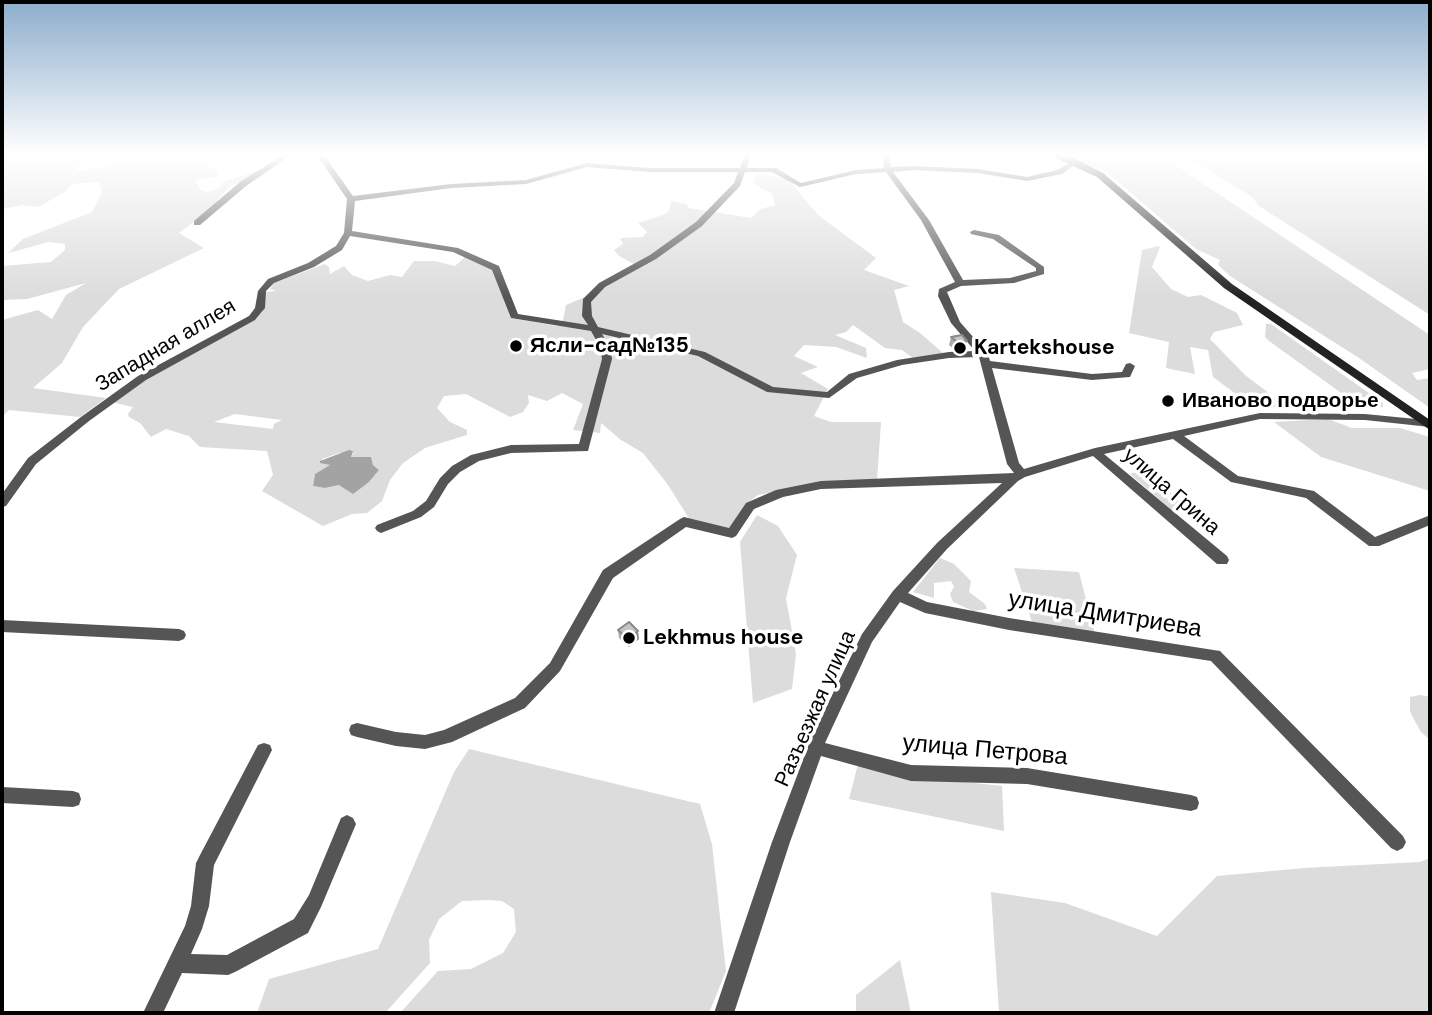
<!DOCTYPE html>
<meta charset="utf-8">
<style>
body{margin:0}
#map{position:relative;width:1432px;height:1015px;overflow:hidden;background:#fff;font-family:"DM Sans",sans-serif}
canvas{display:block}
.frame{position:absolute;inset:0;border:4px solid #000;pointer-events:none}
</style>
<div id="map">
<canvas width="1432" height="1015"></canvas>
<div class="frame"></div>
</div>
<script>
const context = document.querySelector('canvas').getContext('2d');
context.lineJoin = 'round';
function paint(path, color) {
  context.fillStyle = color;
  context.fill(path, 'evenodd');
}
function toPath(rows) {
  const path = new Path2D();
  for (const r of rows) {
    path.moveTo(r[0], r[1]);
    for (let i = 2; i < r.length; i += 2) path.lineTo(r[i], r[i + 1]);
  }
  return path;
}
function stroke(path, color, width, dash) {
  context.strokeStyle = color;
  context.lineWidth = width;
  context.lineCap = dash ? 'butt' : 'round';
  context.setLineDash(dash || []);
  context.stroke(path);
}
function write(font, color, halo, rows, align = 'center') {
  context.font = font + ' "DM Sans",sans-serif';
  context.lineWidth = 7;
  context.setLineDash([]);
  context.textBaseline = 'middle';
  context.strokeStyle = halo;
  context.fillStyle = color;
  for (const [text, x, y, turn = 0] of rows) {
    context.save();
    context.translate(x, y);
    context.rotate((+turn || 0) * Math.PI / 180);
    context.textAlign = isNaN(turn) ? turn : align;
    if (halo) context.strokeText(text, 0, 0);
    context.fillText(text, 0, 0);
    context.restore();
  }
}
const green = toPath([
 [12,155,81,155,82,165,73,168,79,171,128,163,126,161,151,155,194,155,220,173,215,177,195,180,200,190,208,192,219,188,223,182,260,170,246,180,232,185,217,200,218,203,179,233,204,248,119,289,83,327,62,363,33,388,106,398,80,417,9,410,2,417,2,320,38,310,52,319,66,295,86,283,27,299,2,300,2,266,51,262,65,250,65,244,49,242,8,253,23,239,92,212,102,193,99,182,72,184,65,192,38,207,22,205,2,209,2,157],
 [1067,155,1160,155,1430,335,1430,369,1412,373,1417,380,1430,378,1430,408,1359,358,1230,276,1218,265,1220,260,1196,249,1108,173],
 [1184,155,1430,155,1430,315,1259,206,1252,197],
 [759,174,788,179,818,215,876,258,864,270,909,286,894,290,903,322,920,333,943,353,914,359,902,350,885,348,853,325,846,332,835,335,866,348,867,358,836,347,804,345,794,356,818,367,801,373,828,389,814,416,831,422,881,422,877,480,821,483,758,495,745,505,728,530,690,520,668,485,643,453,621,440,601,423,600,433,573,430,583,404,562,393,547,401,528,395,529,403,523,412,510,417,466,394,444,396,437,408,450,422,467,430,467,435,425,448,403,463,390,480,382,501,367,513,352,514,323,526,262,491,273,475,267,451,200,447,189,436,166,429,151,437,140,423,129,417,128,414,133,407,111,402,144,381,257,318,263,311,265,292,276,291,270,289,274,283,325,264,329,267,330,274,344,266,352,275,368,281,390,275,402,277,414,261,435,261,455,266,465,257,495,270,511,318,557,326,563,320,566,305,585,297,614,275,634,264,619,256,614,250,623,244,620,238,643,237,647,232,638,223,663,215,669,211,671,201,686,204,689,208,751,218,761,209,775,205,772,194,756,185,754,180],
 [235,414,282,420,274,424,273,429,214,422],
 [339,453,353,453,351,457,371,457,373,465,379,470,369,482,356,491,339,485,325,488,313,486,315,474,331,465,323,463,322,459],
 [1158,246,1160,247,1152,267,1171,289,1188,297,1201,295,1237,313,1243,325,1214,332,1210,339,1245,375,1286,406,1256,409,1213,377,1208,350,1190,347,1195,374,1166,368,1169,342,1129,333,1142,250],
 [1266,324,1271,324,1383,403,1383,407,1370,408,1351,400,1269,341,1265,337],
 [1328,419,1352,428,1400,428,1430,437,1430,491,1321,457,1274,422],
 [1139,463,1187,508,1174,512,1130,474,1135,472,1130,466],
 [757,515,778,526,797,555,786,598,796,654,792,689,753,703,740,542],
 [940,558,954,564,971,581,969,592,985,604,987,609,973,611,953,602,950,594,954,587,951,581,934,583,934,598,913,592],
 [1014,568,1079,572,1095,634,1033,625],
 [1420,695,1430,697,1430,740,1421,732,1410,712,1410,697],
 [469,749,700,804,712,844,726,971,709,1013,400,1013,438,971,471,969,503,953,516,932,514,909,502,901,489,900,462,901,439,919,429,940,430,963,385,1013,257,1013,269,979,378,949,454,772],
 [858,764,898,775,1002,786,1004,831,849,799],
 [1430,858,1430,1013,999,1013,991,892,1065,903,1157,936,1217,876,1304,868,1420,862],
 [900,960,911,1013,856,1013,856,995]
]);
const water = toPath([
 [349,450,353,451,351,457,371,457,373,465,379,470,369,482,353,494,339,485,325,488,313,486,315,474,330,465,320,463,320,461]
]);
const street = toPath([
 [283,155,291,155,246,186,200,225,194,225,194,221,240,182,283,155],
 [317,155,324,155,353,196,451,184,526,180,587,163,650,168,740,168,744,155,751,155,747,168,776,168,801,183,856,170,884,168,883,155,889,155,891,167,914,166,978,169,1027,177,1057,170,1073,161,1077,161,1077,163,1062,174,1027,181,978,173,914,170,893,172,929,220,963,280,1010,278,1036,271,1036,268,993,239,971,234,970,232,974,230,999,235,1044,267,1044,274,1014,283,961,286,947,292,960,322,988,354,990,361,1092,374,1122,372,1126,364,1130,363,1135,366,1130,377,1092,380,992,368,1019,463,1024,469,1095,448,1260,413,1365,414,1426,420,1430,422,1430,427,1365,420,1260,419,1184,436,1238,476,1314,491,1375,537,1428,516,1430,517,1430,525,1379,546,1369,546,1306,498,1231,482,1173,439,1104,454,1227,556,1229,560,1227,564,1217,564,1093,456,1025,477,1018,481,947,549,908,593,927,602,1009,618,1220,651,1403,836,1406,842,1403,848,1397,851,1391,848,1211,661,1009,630,925,613,900,602,872,642,825,743,911,765,1027,768,1191,795,1197,797,1199,803,1197,809,1191,811,1027,784,911,781,821,756,790,842,734,1013,714,1013,772,842,812,736,862,634,893,591,937,543,1002,483,821,489,783,497,754,509,736,536,732,538,686,527,613,578,560,671,525,708,452,742,425,749,396,746,357,737,351,735,349,730,351,725,357,723,396,732,425,735,444,730,515,698,550,663,603,570,680,519,684,517,729,528,746,503,776,490,821,481,1014,473,1007,464,979,357,949,358,902,365,857,378,829,398,767,392,698,356,602,334,610,347,612,359,588,451,511,453,479,461,460,472,448,484,434,507,421,517,381,533,377,531,375,528,377,525,413,511,426,501,440,478,452,466,471,455,511,445,579,444,602,359,600,347,591,331,511,318,492,270,453,252,350,236,342,250,314,267,274,283,266,291,265,308,255,320,146,380,89,421,36,464,6,506,2,507,2,494,28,458,81,417,138,376,249,316,255,308,258,291,268,279,308,263,336,246,344,233,347,199,317,155],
 [587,167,650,172,738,172,734,183,696,222,650,255,599,283,583,299,582,316,588,325,518,314,499,266,458,248,352,231,355,201,451,188,526,184,587,167],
 [745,172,772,172,800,187,856,174,886,172,921,220,955,282,939,289,938,296,951,323,975,351,949,352,897,360,849,374,827,392,773,387,705,352,598,327,592,316,591,302,605,287,656,259,702,226,740,186,745,172],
 [2,620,179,629,184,631,186,635,184,639,179,641,2,632,2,620],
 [264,743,270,745,272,750,214,865,209,906,202,929,191,954,227,955,294,919,309,895,341,818,347,815,353,818,356,824,321,907,308,933,235,972,228,975,182,973,163,1013,143,1013,185,926,191,906,196,863,199,857,258,745,264,743],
 [2,787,73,791,79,793,81,799,79,805,73,807,2,803,2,787]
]);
const secondary = toPath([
 [1049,155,1062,155,1078,160,1103,173,1232,284,1430,420,1430,430,1224,288,1097,177,1049,155]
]);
const wall = toPath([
 [951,337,967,341,965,349,954,349,949,345],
 [618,630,639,639,629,647,619,638]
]);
const shadedWall = toPath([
 [638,631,639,639,629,647,628,639]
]);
const building = toPath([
 [962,335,967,341,956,341,951,337,962,335],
 [629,622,638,631,628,639,618,630,629,622]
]);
const markers = [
 [516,346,7,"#000"],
 [960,348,7,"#000"],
 [1168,401,7,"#000"],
 [629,638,7,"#000"]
];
const streetNames = [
 ["Западная аллея",166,346,-31],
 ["улица Грина",1171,492,41],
 ["Разъезжая улица",816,709,-66]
];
const poiNames = [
 ["Ясли-сад№135",530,346],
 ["Kartekshouse",974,348],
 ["Иваново подворье",1182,401],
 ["Lekhmus house",643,638]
];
const nearStreetnames = [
 ["улица Дмитриева",1105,615,9],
 ["улица Петрова",985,751,5]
];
paint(green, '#dcdcdc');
paint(water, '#a3a3a3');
paint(street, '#555');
paint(secondary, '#222');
paint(wall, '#a9a9a9');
paint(shadedWall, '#898989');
paint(building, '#c4c4c4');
stroke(building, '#898989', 2);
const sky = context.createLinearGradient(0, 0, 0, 297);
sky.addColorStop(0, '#8cadcc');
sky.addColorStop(0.52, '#fff');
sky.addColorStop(1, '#ffffff00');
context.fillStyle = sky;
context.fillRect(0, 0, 1432, 297);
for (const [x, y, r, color] of markers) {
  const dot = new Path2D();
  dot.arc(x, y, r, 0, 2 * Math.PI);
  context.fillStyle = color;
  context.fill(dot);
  stroke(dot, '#fff', 2.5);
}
write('21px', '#000', '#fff', streetNames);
write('bold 21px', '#000', '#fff', poiNames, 'left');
write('24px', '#000', '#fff', nearStreetnames);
</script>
